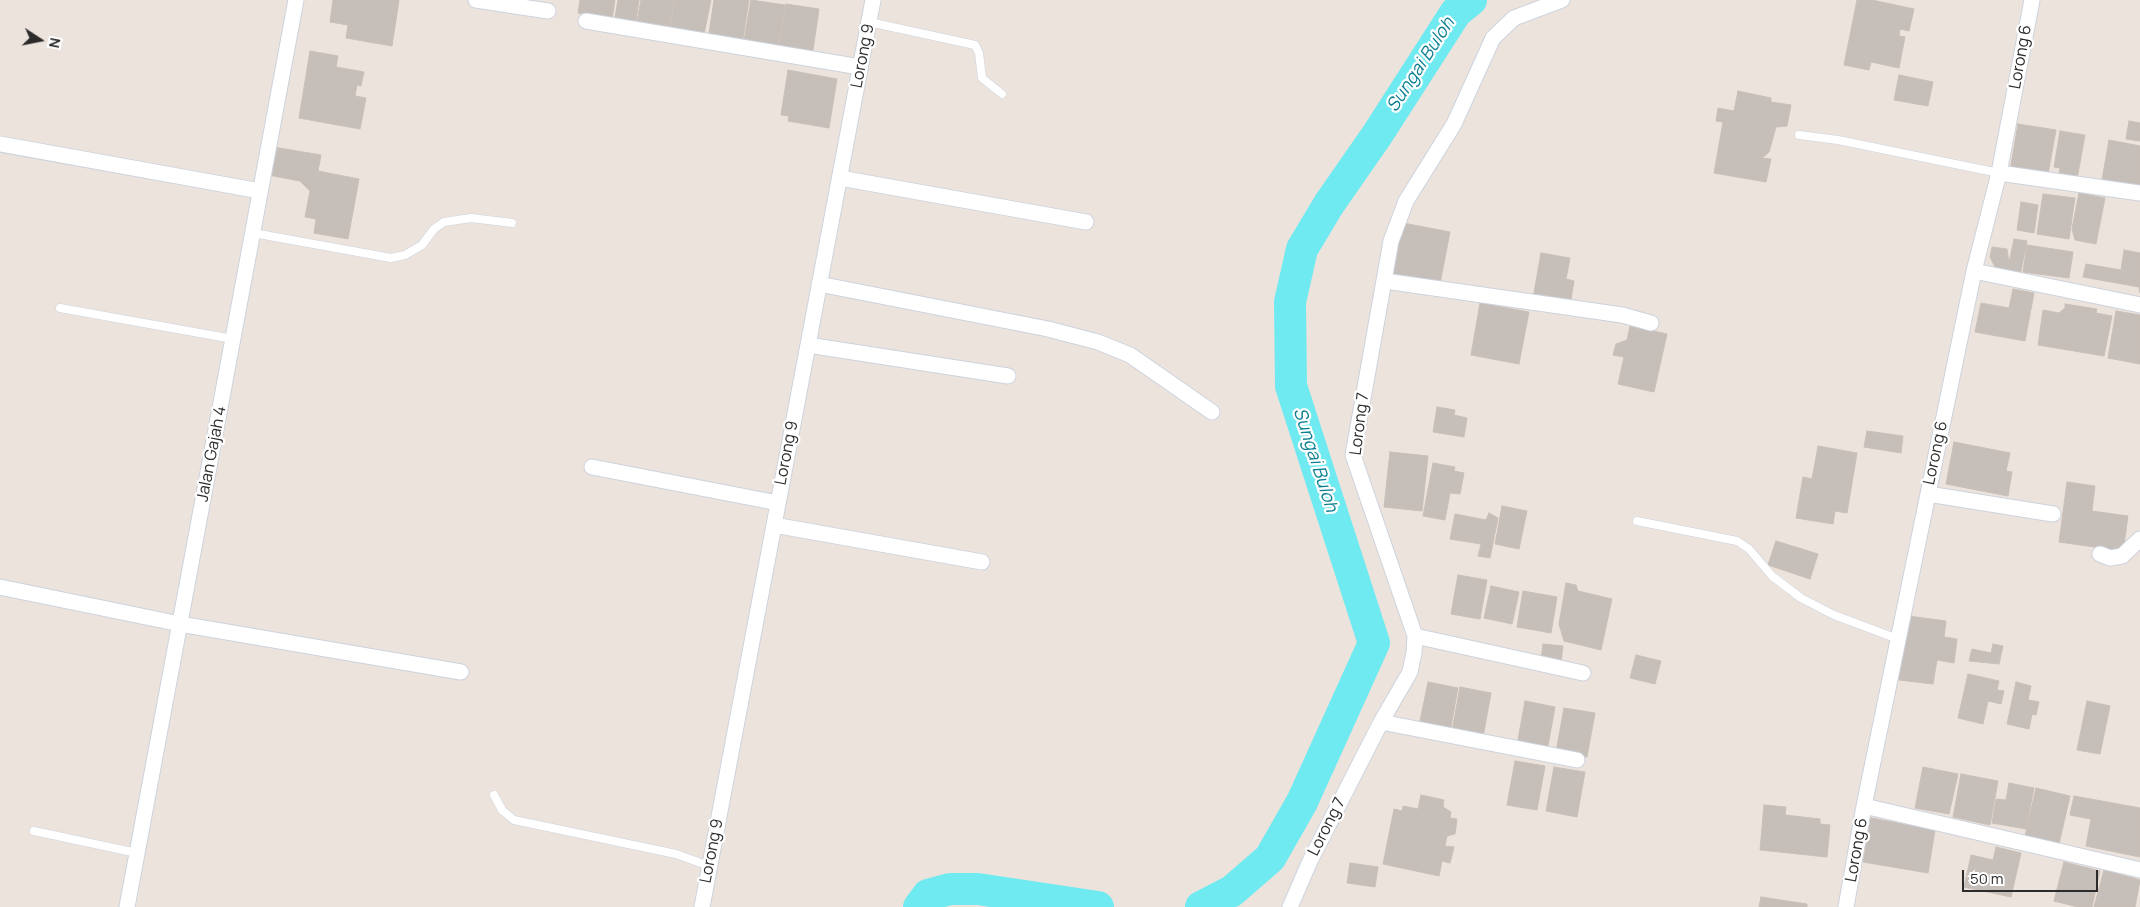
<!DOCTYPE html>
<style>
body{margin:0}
#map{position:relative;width:2140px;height:907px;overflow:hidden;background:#ede3dd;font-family:Manrope,sans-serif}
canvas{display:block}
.north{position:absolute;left:15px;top:15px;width:50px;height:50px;-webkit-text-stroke:4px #fff;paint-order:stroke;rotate:101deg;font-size:14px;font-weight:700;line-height:20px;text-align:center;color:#2b2b2b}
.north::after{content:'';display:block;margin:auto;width:18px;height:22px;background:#2b2b2b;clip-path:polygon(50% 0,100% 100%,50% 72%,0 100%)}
.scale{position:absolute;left:1962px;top:870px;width:136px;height:22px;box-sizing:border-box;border:2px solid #2b2b2b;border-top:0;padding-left:6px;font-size:15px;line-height:18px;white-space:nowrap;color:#2b2b2b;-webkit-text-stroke:4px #fff;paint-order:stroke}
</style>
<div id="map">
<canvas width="2140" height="907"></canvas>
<div class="north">N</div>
<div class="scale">50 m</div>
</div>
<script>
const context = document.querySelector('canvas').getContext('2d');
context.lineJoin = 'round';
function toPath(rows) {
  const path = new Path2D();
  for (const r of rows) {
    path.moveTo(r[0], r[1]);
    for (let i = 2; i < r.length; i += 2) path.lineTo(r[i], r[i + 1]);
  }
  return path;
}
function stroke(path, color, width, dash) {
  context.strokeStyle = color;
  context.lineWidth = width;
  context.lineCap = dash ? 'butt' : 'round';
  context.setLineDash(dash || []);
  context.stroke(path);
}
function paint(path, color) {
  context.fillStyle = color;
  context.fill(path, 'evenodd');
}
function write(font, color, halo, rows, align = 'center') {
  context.font = font + ' Manrope,sans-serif';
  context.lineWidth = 4.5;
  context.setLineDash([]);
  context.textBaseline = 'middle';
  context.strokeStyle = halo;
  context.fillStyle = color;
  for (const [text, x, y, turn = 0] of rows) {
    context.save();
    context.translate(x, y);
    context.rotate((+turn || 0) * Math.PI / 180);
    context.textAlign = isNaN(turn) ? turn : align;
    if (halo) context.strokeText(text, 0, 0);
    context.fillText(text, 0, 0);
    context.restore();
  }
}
const river = toPath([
 [919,907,928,895,950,889,978,889,1098,907],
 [1201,907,1232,891,1270,858,1302,802,1374,643,1291,386,1290,302,1302,249,1329,204,1377,135,1456,12,1471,0]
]);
const building = toPath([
 [333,0,399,0,392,46,346,38,348,25,330,22,333,0],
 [580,0,615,0,612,19,578,13,580,0],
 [618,0,639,0,635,27,614,23,618,0],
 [641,0,674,0,668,33,636,27,641,0],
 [675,0,711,0,703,39,669,33,675,0],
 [714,0,749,0,742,45,708,40,714,0],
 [751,0,785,5,777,52,743,46,751,0],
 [1857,0,1872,0,1914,9,1909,31,1900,29,1899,36,1905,37,1899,68,1871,62,1869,70,1844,65,1857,0],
 [786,4,819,9,812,57,778,51,786,4],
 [310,51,338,56,336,67,364,72,361,86,357,85,355,96,366,98,360,129,299,118,310,51],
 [788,70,837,79,829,128,788,121,789,116,781,115,788,70],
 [1899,75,1933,82,1928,106,1894,100,1899,75],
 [1738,91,1771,98,1771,102,1791,105,1787,126,1776,127,1769,152,1762,158,1771,159,1766,182,1714,173,1723,122,1716,121,1718,108,1734,111,1738,91],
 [2129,121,2140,123,2140,141,2126,139,2129,121],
 [2018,124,2056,130,2048,174,2010,171,2018,124],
 [2060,131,2085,135,2077,179,2059,176,2060,168,2054,167,2060,131],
 [2109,140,2140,146,2140,187,2102,180,2109,140],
 [273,147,321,155,318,171,359,179,348,239,314,233,316,219,305,217,310,191,300,181,268,175,273,147],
 [2079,193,2105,198,2096,244,2075,240,2072,229,2079,193],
 [2043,194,2075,198,2069,239,2037,234,2043,194],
 [2021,202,2038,205,2034,233,2017,230,2021,202],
 [1403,223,1450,232,1440,284,1393,275,1403,223],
 [2014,239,2027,241,2020,276,1997,271,1990,257,1992,247,2007,249,2009,263,2014,239],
 [2027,245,2073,252,2069,278,2023,272,2027,245],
 [2124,250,2140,253,2140,293,2139,287,2083,277,2086,264,2121,270,2124,250],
 [1541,253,1570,258,1566,279,1574,281,1570,305,1533,298,1541,253],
 [2013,289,2034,293,2025,341,1975,332,1981,303,2009,308,2013,289],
 [1480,303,1529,312,1519,364,1471,355,1480,303],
 [2065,304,2097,309,2096,313,2112,316,2104,356,2038,345,2043,310,2059,313,2065,308,2065,304],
 [2116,311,2140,315,2140,364,2108,358,2116,311],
 [1630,326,1667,334,1654,392,1618,384,1624,357,1613,355,1616,344,1627,340,1630,326],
 [1437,407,1455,410,1454,415,1467,418,1464,437,1433,432,1437,407],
 [1867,431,1903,436,1901,453,1864,447,1867,431],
 [1954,442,2010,453,2006,471,2012,472,2008,496,1946,484,1954,442],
 [1818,446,1857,453,1847,513,1835,511,1833,524,1796,518,1803,477,1812,479,1818,446],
 [1390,452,1428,456,1422,511,1384,507,1390,452],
 [1433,463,1455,467,1454,471,1464,473,1460,494,1450,493,1445,520,1423,516,1433,463],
 [2067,482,2095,486,2092,511,2128,516,2123,551,2059,542,2067,482],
 [1502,506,1527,511,1519,549,1495,544,1502,506],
 [1489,513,1498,518,1490,558,1478,556,1481,544,1450,539,1455,514,1486,520,1489,513],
 [1776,541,1818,554,1810,579,1768,565,1776,541],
 [1458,575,1487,580,1480,619,1451,614,1458,575],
 [1566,583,1576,585,1578,591,1612,599,1601,650,1564,641,1559,624,1566,583],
 [1491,586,1519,592,1512,624,1484,618,1491,586],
 [1523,591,1557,597,1551,633,1517,627,1523,591],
 [1908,616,1946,621,1944,637,1957,639,1954,663,1937,660,1933,684,1899,680,1908,616],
 [1543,644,1563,646,1561,662,1541,660,1543,644],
 [1993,644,2003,646,1999,664,1969,661,1972,649,1991,653,1993,644],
 [1636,655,1661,661,1655,684,1630,678,1636,655],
 [1968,674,1999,681,1997,690,2004,691,2001,704,1988,701,1983,724,1958,718,1968,674],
 [1428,682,1458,688,1450,732,1419,726,1428,682],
 [2016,682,2031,686,2028,700,2039,702,2036,715,2032,714,2029,729,2007,724,2016,682],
 [1460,687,1491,693,1483,737,1452,731,1460,687],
 [1525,701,1555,707,1547,751,1517,745,1525,701],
 [2087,701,2110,706,2100,754,2077,750,2087,701],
 [1564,708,1595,713,1587,757,1556,752,1564,708],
 [1515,761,1545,766,1537,810,1507,805,1515,761],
 [1554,767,1585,772,1577,817,1546,811,1554,767],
 [1923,767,1958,774,1949,814,1915,808,1923,767],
 [1961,774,1998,781,1990,825,1953,817,1961,774],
 [2009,783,2034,788,2026,829,1992,823,1996,799,2006,800,2009,783],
 [2036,788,2070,796,2059,844,2025,836,2036,788],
 [1421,795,1444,800,1443,807,1451,812,1450,818,1457,819,1455,834,1447,836,1445,846,1454,847,1450,863,1442,861,1439,876,1383,864,1394,809,1402,811,1403,806,1418,809,1421,795],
 [2074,796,2140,808,2140,857,2086,846,2091,819,2070,815,2074,796],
 [1764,805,1786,807,1785,815,1820,819,1820,824,1830,825,1827,857,1760,850,1764,805],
 [1871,818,1935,830,1928,873,1863,862,1871,818],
 [1996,847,2021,853,2011,897,1964,887,1971,855,1993,860,1996,847],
 [2064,862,2100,871,2092,907,2078,907,2054,901,2064,862],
 [1350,863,1378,867,1375,887,1347,883,1350,863],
 [2104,870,2140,880,2135,907,2094,907,2104,870],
 [1761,897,1807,904,1807,907,1759,907,1761,897]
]);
const service = toPath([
 [869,22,975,45,979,53,982,78,1002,94],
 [1799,135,1838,140,1999,173],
 [253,233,391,258,405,255,422,245,434,229,444,222,471,218,512,223],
 [60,308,233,339],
 [1637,521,1737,541,1749,549,1772,576,1801,598,1834,615,1898,639],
 [494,795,502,810,514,820,676,854,709,866],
 [34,831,137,853]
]);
const minor = toPath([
 [476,0,548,11],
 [586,21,860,67],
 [0,144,260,191],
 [1999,173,2140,193],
 [840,178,1086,222],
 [1974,271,2140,305],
 [1385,281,1622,315,1651,323],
 [819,284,1048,329,1098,342,1130,355,1212,412],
 [808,345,1008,376],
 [592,467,778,503],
 [1928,494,2053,514],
 [774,525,982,562],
 [2100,554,2110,558,2122,556,2140,539],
 [0,587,180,624,461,672],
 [1415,636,1583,673],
 [1381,722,1577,760],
 [1864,806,2140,870],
 [127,907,296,0],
 [702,907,873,0],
 [1290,907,1310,861,1381,722,1410,672,1414,653,1415,636,1353,455,1391,241,1406,201,1454,124,1493,38,1514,18,1562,0],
 [1846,907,1864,806,1928,494,1974,271,1999,173,2032,0]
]);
const streetNames = [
 ["Lorong 9",863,56,-79],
 ["Lorong 6",2021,57,-80],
 ["Lorong 7",1360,424,-83],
 ["Lorong 9",787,453,-79],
 ["Lorong 6",1936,453,-78],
 ["Jalan Gajah 4",212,454,-79],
 ["Lorong 7",1327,827,-63],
 ["Lorong 6",1857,850,-80],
 ["Lorong 9",712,851,-79]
];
const waterNames = [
 ["Sungai Buloh",1421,65,-57],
 ["Sungai Buloh",1315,460,72]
];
stroke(river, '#6feaf0', 32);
paint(building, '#c6beb9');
stroke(building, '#c9bfb7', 1);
stroke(service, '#ccd3dd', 9);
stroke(minor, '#ccd3dd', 17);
stroke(service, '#fff', 8);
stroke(minor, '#fff', 15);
write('16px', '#2b2b2b', '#fff', streetNames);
write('italic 18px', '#0c8091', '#fff', waterNames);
</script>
